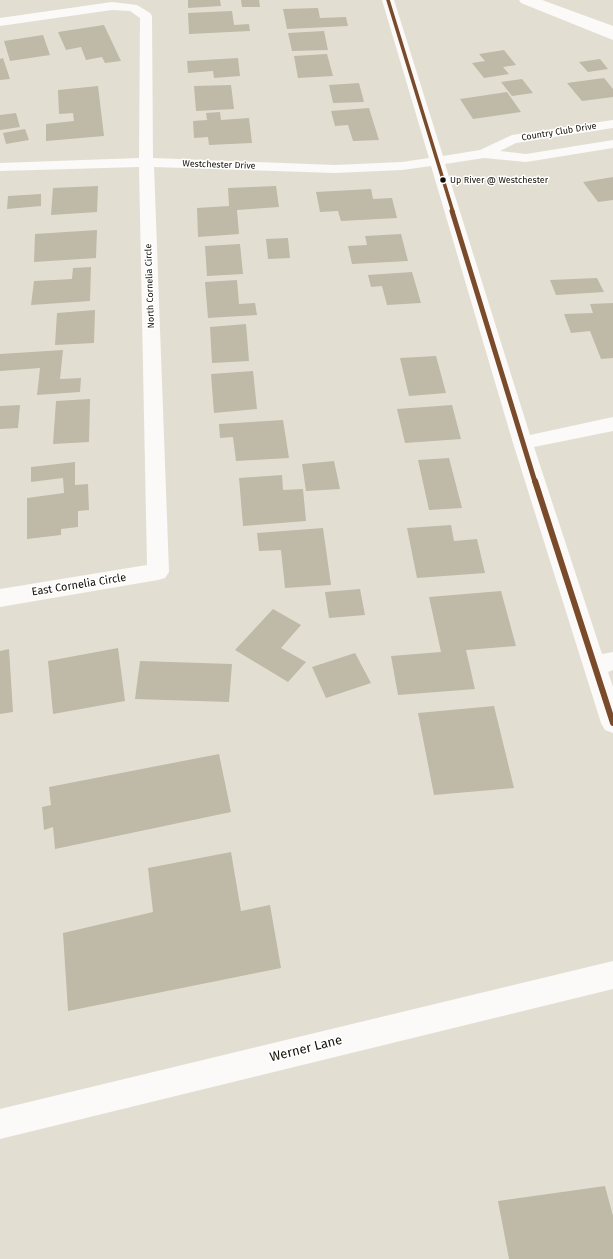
<!DOCTYPE html>
<style>
body{margin:0}
canvas{display:block;background:#e3ded2}
</style>
<canvas width="613" height="1259"></canvas>
<script>
const context = document.querySelector('canvas').getContext('2d');
context.lineJoin = 'round';
function paint(path, color) {
  context.fillStyle = color;
  context.fill(path, 'evenodd');
}
function toPath(rows) {
  const path = new Path2D();
  for (const r of rows) {
    path.moveTo(r[0], r[1]);
    for (let i = 2; i < r.length; i += 2) path.lineTo(r[i], r[i + 1]);
  }
  return path;
}
function stroke(path, color, width, dash) {
  context.strokeStyle = color;
  context.lineWidth = width;
  context.lineCap = dash ? 'butt' : 'round';
  context.setLineDash(dash || []);
  context.stroke(path);
}
function write(font, color, halo, rows, align = 'center') {
  context.font = font + ' "Fira Sans",sans-serif';
  context.lineWidth = 3;
  context.setLineDash([]);
  context.textBaseline = 'middle';
  context.strokeStyle = halo;
  context.fillStyle = color;
  for (const [text, x, y, turn = 0] of rows) {
    context.save();
    context.translate(x, y);
    context.rotate((+turn || 0) * Math.PI / 180);
    context.textAlign = isNaN(turn) ? turn : align;
    if (halo) context.strokeText(text, 0, 0);
    context.fillText(text, 0, 0);
    context.restore();
  }
}
const building = toPath([
 [188,0,220,0,221,6,188,8],
 [241,0,259,0,260,7,242,7],
 [318,8,320,18,346,17,348,26,287,29,283,9],
 [232,11,234,25,249,24,250,31,189,34,188,13],
 [104,25,121,61,105,63,102,57,86,60,81,47,66,50,58,32],
 [324,31,328,50,292,51,288,33],
 [43,35,50,55,10,61,4,41],
 [504,50,516,65,503,67,509,74,484,78,472,63,485,61,479,54],
 [327,54,333,76,298,78,294,56],
 [3,58,10,79,0,80,0,59],
 [238,58,240,76,214,78,213,71,188,73,187,61],
 [600,59,608,69,588,72,579,62],
 [604,78,613,89,613,97,582,101,567,83],
 [522,79,533,93,512,96,501,82],
 [359,83,364,102,333,103,329,85],
 [231,85,234,109,196,111,194,86],
 [98,86,104,136,46,141,46,124,74,121,73,113,59,114,58,90],
 [507,92,521,112,473,119,460,99],
 [369,108,379,140,353,141,348,125,335,126,331,111],
 [220,112,221,120,249,118,252,143,209,145,208,137,194,138,193,121,207,120,206,113],
 [16,113,20,127,0,130,0,115],
 [25,129,29,140,6,144,3,133],
 [613,177,613,200,598,202,583,182],
 [98,186,97,212,51,215,53,188],
 [276,186,279,207,237,210,239,234,198,237,197,208,229,206,228,188],
 [371,189,373,199,392,198,397,218,341,221,338,211,320,212,316,192],
 [41,194,41,206,7,209,8,196],
 [97,230,96,258,34,262,35,234],
 [401,234,408,261,352,264,348,246,367,245,365,236],
 [288,238,290,258,268,259,266,239],
 [240,244,243,274,207,276,205,246],
 [91,267,90,301,31,305,34,281,72,279,73,268],
 [412,272,421,303,387,305,382,286,371,287,368,275],
 [597,278,604,292,556,295,550,280],
 [237,280,239,304,255,303,257,315,208,318,205,282],
 [613,303,613,358,601,359,590,331,571,333,564,314,593,313,590,304],
 [95,310,94,343,55,345,57,313],
 [246,324,249,361,212,363,210,327],
 [63,350,60,379,81,378,80,392,37,395,40,368,0,371,0,354],
 [436,356,446,393,409,396,400,358],
 [253,371,257,409,214,413,211,374],
 [90,399,89,442,53,444,56,401],
 [20,405,18,428,0,429,0,406],
 [452,405,461,439,405,443,397,409],
 [283,420,289,458,236,461,233,437,220,438,219,424],
 [449,458,462,508,429,510,418,460],
 [334,461,340,489,306,491,302,464],
 [75,462,75,485,88,484,89,510,78,511,78,527,61,529,61,535,27,539,27,498,64,493,63,478,31,482,31,467],
 [282,475,283,490,303,489,306,521,243,526,239,478],
 [451,525,454,541,477,539,485,573,417,578,407,528],
 [323,528,331,585,285,588,281,550,259,551,257,533],
 [360,589,365,615,329,618,325,592],
 [501,591,516,646,466,650,475,689,398,695,391,656,441,652,429,597],
 [273,609,301,625,281,648,306,662,288,682,235,650],
 [118,648,125,701,53,714,48,661],
 [9,649,13,712,0,714,0,651],
 [355,653,371,683,326,698,312,667],
 [140,661,232,664,229,702,135,699],
 [494,706,514,788,434,795,418,713],
 [219,754,231,812,55,849,53,827,44,830,42,807,51,805,49,787],
 [231,852,241,911,270,905,281,968,68,1011,63,933,153,912,148,868],
 [605,1186,613,1216,613,1259,509,1259,498,1201]
]);
const minor = toPath([
 [382,0,394,0,443,156,480,150,512,135,613,120,613,128,516,143,500,151,526,154,613,140,613,148,526,162,484,158,445,164,530,435,613,417,613,431,534,447,602,654,613,652,613,670,608,672,613,687,613,733,605,730,601,723,513,443,431,166,402,170,335,173,154,167,169,572,165,578,158,580,0,607,0,589,147,565,139,167,0,171,0,163,139,158,140,18,130,11,112,10,0,26,0,18,112,2,137,5,150,13,152,16,153,158,335,165,402,162,429,158,382,0],
 [613,961,613,989,0,1139,0,1109,613,961]
]);
const major = toPath([
 [519,0,536,0,613,31,613,40,521,3,519,0]
]);
const highway = toPath([
 [525,0,542,0,613,26,613,34,527,3,525,0]
]);
const bus1Far2 = toPath([
 [388,0,453,212]
]);
const bus1Far1 = toPath([
 [452,211,535,482]
]);
const bus1 = toPath([
 [535,481,613,723]
]);
const markers = [
 [443,180,3.5,"#120f08"]
];
const farStreetnames = [
 ["Country Club Drive",559,132,-9],
 ["Westchester Drive",219,165,2],
 ["North Cornelia Circle",150,286,-92]
];
const farBusnames = [
 ["Up River @ Westchester",450,180]
];
const streetNames = [
 ["East Cornelia Circle",79,585,-9]
];
const nearStreetnames = [
 ["Werner Lane",306,1049,-14]
];
paint(building, '#bfb9a7');
paint(minor, '#fbfaf8');
paint(major, '#fbfaf8');
paint(highway, '#fbfaf8');
stroke(bus1Far2, '#7a4b2a', 3.5);
stroke(bus1Far1, '#7a4b2a', 5);
stroke(bus1, '#7a4b2a', 6);
for (const [x, y, r, color] of markers) {
  const dot = new Path2D();
  dot.arc(x, y, r, 0, 2 * Math.PI);
  context.fillStyle = color;
  context.fill(dot);
  stroke(dot, '#fff', 1.5);
}
write('9px', '#120f08', '#fff', farStreetnames);
write('9px', '#120f08', '#fff', farBusnames, 'left');
write('11px', '#120f08', '#fff', streetNames);
write('13px', '#120f08', '#fff', nearStreetnames);
</script>
